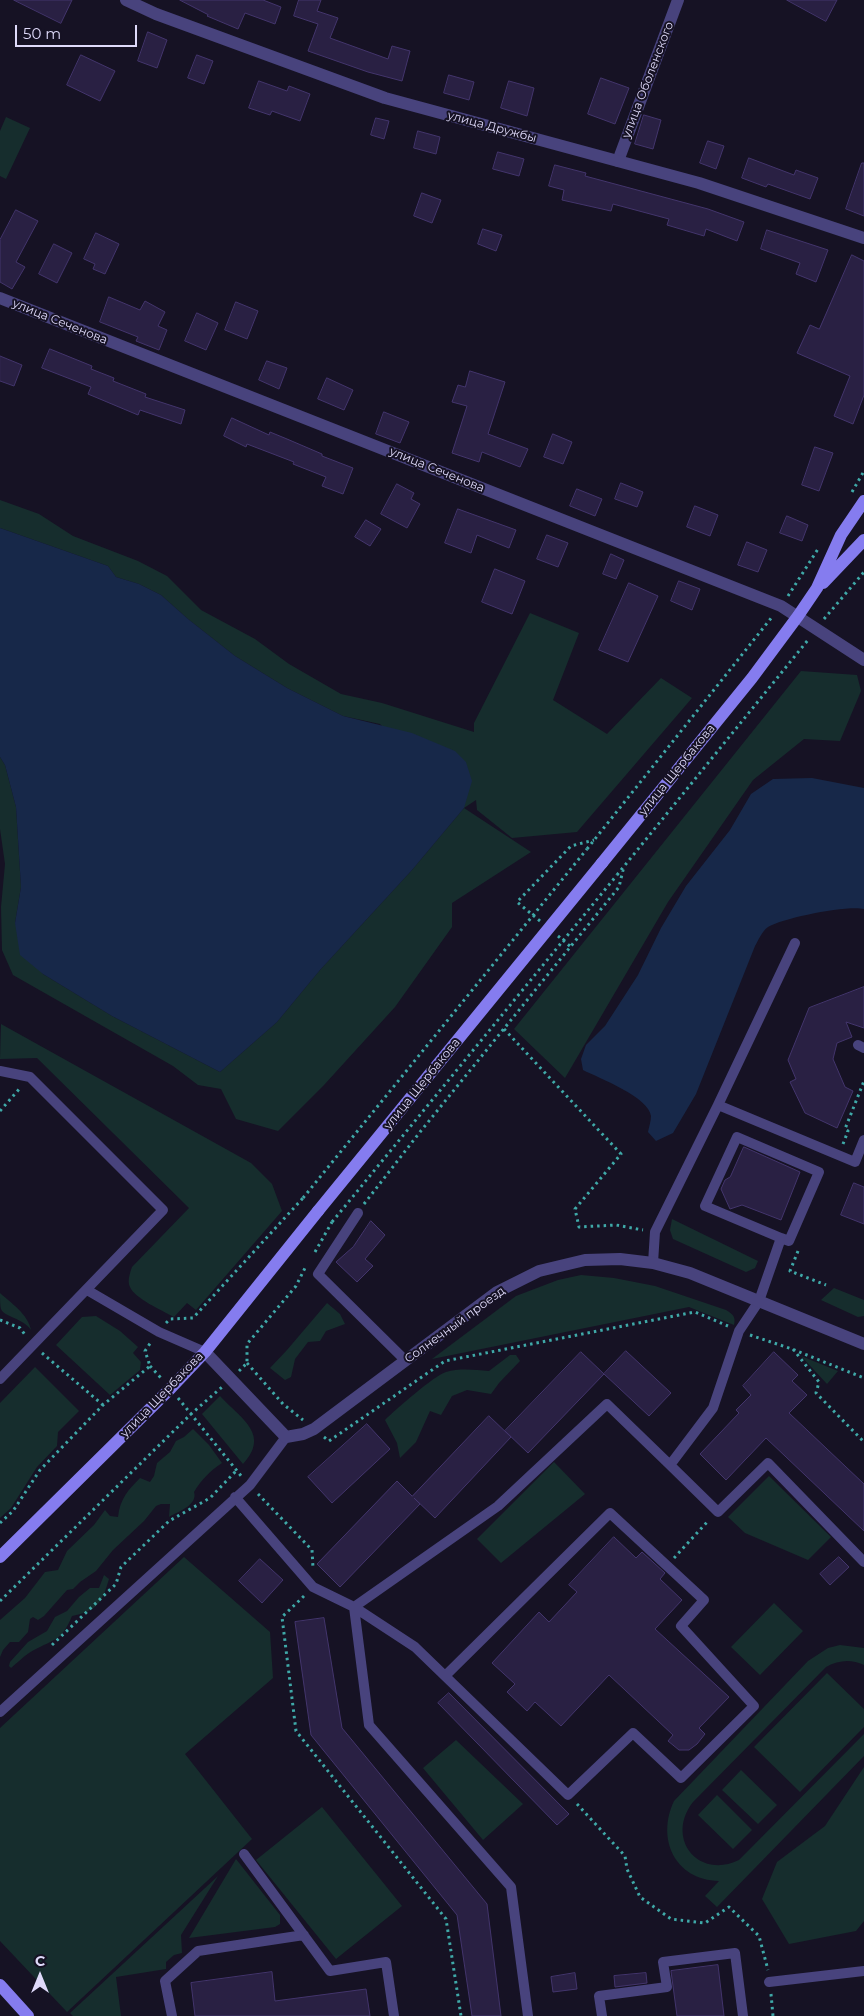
<!DOCTYPE html>
<meta charset="utf-8">
<style>
body{margin:0}
#map{position:relative;width:864px;height:2016px;overflow:hidden;background:#161224;font-family:Montserrat,sans-serif}
canvas{display:block}
.north{position:absolute;left:15px;top:1951px;width:50px;height:50px;-webkit-text-stroke:4px #161224;paint-order:stroke;rotate:0deg;font-size:14px;font-weight:700;line-height:20px;text-align:center;color:#dfdafa}
.north::after{content:'';display:block;margin:auto;width:18px;height:22px;background:#dfdafa;clip-path:polygon(50% 0,100% 100%,50% 72%,0 100%)}
.scale{position:absolute;left:15px;top:25px;width:122px;height:22px;box-sizing:border-box;border:2px solid #dfdafa;border-top:0;padding-left:6px;font-size:15px;line-height:18px;white-space:nowrap;color:#dfdafa;-webkit-text-stroke:4px #161224;paint-order:stroke}
</style>
<div id="map">
<canvas width="864" height="2016"></canvas>
<div class="north">С</div>
<div class="scale">50 m</div>
</div>
<script>
const g = document.querySelector('canvas').getContext('2d');
g.lineJoin = 'round';
function paint(path, color) { g.fillStyle = color; g.fill(path, 'evenodd'); }
function strokePath(path, color, width, dash) { g.strokeStyle = color; g.lineWidth = width; g.lineCap = dash ? 'butt' : 'round'; g.setLineDash(dash || []); g.stroke(path); }
function drawText(font, color, halo, rows, align = 'center') {
  g.font = font + ' Montserrat,sans-serif'; g.lineWidth = 4; g.setLineDash([]); g.textBaseline = 'middle'; g.strokeStyle = halo; g.fillStyle = color; for (const [text, x, y, turn = 0] of rows) {
    g.save(); g.translate(x, y); g.rotate((+turn || 0) * Math.PI / 180); g.textAlign = isNaN(turn) ? turn : align; if (halo) g.strokeText(text, 0, 0); g.fillText(text, 0, 0); g.restore();
  }
}
paint(new Path2D(`
 M6,117L30,128L6,179L0,176V131Z
 M0,500L39,514L73,536L138,561L167,576L201,610L255,639L289,664L341,694L382,703L474,732V723L530,613L579,633L553,700L607,734L661,678L692,698L577,832L512,838L477,810L476,800L464,808L531,852L452,903V927L395,1007L324,1085L278,1131L236,1119L221,1089L198,1085L173,1066L13,975L2,950L1,907L5,864L0,829V757L5,765L16,807L21,887L15,923L43,974L112,1016L220,1072L277,1022L320,970L412,870L464,808L380,724L343,716L287,688L235,656L188,619L161,595L139,584L116,577L108,566L0,528Z
 M801,671L857,675L861,691L840,741L804,739L753,780L668,902L565,1078L514,1029Z
 M1,1024L251,1163L272,1184L282,1211L196,1310L187,1303L174,1317C163,1311 134,1298 130,1287C127,1281 130,1273 132,1267L189,1208L37,1058L0,1059Z
 M672,1219L758,1261L755,1268L746,1272L673,1239L670,1230Z
 M581,1275L614,1278L655,1286L726,1310C733,1314 736,1317 734,1325L689,1307L432,1359L516,1296L558,1280Z
 M834,1288L864,1300V1316L858,1317L821,1300Z
 M0,1293C11,1303 28,1314 31,1330C23,1318 4,1317 1,1309C0,1305 0,1297 0,1293Z
 M327,1303L340,1314L345,1324L326,1331L320,1341L308,1342L295,1359L291,1377L285,1380L270,1368L287,1350Z
 M96,1316L120,1331L138,1347L133,1353L141,1362L140,1370L110,1395L56,1345L82,1317Z
 M510,1355H516L520,1361L499,1383L491,1394L467,1390L452,1396L441,1415L430,1411L416,1442L400,1458L397,1443L385,1420C395,1410 435,1375 446,1372C460,1368 475,1370 489,1371Z
 M801,1356L838,1371L827,1384Z
 M35,1367L79,1411L58,1432L57,1446L37,1467L11,1508L0,1518V1403Z
 M220,1396C240,1418 271,1434 243,1464L202,1414Z
 M193,1429L209,1445L222,1463C210,1471 202,1479 194,1492C198,1505 179,1511 169,1517L170,1504H161L156,1506L144,1521L113,1550L96,1571L80,1582L73,1589L67,1590L44,1616L38,1620L33,1617L30,1619L28,1632L19,1642H10L3,1650L0,1657V1620L25,1598L45,1572L58,1570L67,1551L94,1525L105,1510L110,1516L118,1517C120,1499 128,1490 140,1478L150,1482L154,1476L157,1463L170,1452L176,1441L184,1437Z
 M554,1462L585,1494L501,1563L477,1539Z
 M769,1476L831,1537L808,1560L745,1533L728,1517Z
 M184,1557L270,1632L273,1678L185,1754L252,1839L67,2012L0,1941V1728Z
 M104,1575L109,1579C102,1603 97,1611 72,1616C61,1643 52,1639 29,1653C23,1657 17,1663 11,1668L9,1666L10,1662L28,1642L47,1631L55,1617L67,1611L79,1597L90,1588H99Z
 M774,1603L803,1631L760,1675L731,1647Z
 M840,1645L864,1648V1665C851,1659 839,1660 826,1667L693,1802C665,1838 698,1880 739,1860L864,1734V1756L717,1907L705,1896L719,1881C675,1880 656,1839 674,1801L808,1661L828,1648Z
 M827,1673L864,1709V1727L800,1792L754,1747Z
 M456,1740L523,1804L483,1840L423,1768Z
 M864,1767V1921L856,1931L789,1944L762,1899L777,1862L825,1826Z
 M741,1770L777,1805L758,1824L722,1790Z
 M717,1795L752,1830L733,1849L698,1815Z
 M322,1807L402,1906L336,1959L256,1860Z
 M236,1859L280,1915V1924L275,1927L189,1938Z
 M218,1876L181,1935L182,1953L174,1955L166,1962V1969L116,1977L121,2016H73L70,2013Z`), '#162d2d');
paint(new Path2D(`
 M0,528L108,566L116,577L139,584L161,595L188,619L235,656L287,688L343,716L412,733L455,751L466,762L472,781L464,808L412,870L320,970L277,1022L220,1072L112,1016L43,974L20,955L15,923L21,887L16,807L5,765L0,757Z
 M812,778L864,788V909C847,905 783,918 768,927C762,931 758,941 755,946L696,1094L673,1133L656,1141L648,1132C649,1127 651,1121 651,1116C649,1097 599,1078 583,1070L581,1059L586,1045L605,1026L638,975L661,928L686,886L730,830L751,794L773,779Z`), '#172849');
const building = new Path2D(`
 M14,0H72L61,23Z
 M180,0H263L281,7L275,24L245,13L238,29L207,16L208,15Z
 M299,0H321L317,11L338,18L330,38L388,59L392,46L410,51L402,81L368,72L308,51L318,24L294,16Z
 M787,0H837L826,21Z
 M148,32L167,40L157,68L138,61Z
 M81,55L115,71L100,101L67,85Z
 M197,55L213,61L204,84L188,78Z
 M449,75L474,82L469,100L444,93Z
 M601,78L629,88L615,124L588,114Z
 M259,81L287,91L289,86L310,94L300,121L272,111L270,115L249,108Z
 M509,81L534,88L527,116L501,108Z
 M644,115L661,120L653,149L635,144Z
 M376,118L389,121L384,139L371,135Z
 M418,131L440,137L436,154L414,148Z
 M708,141L724,146L716,169L700,163Z
 M498,152L524,159L519,176L493,169Z
 M749,158L794,175L796,170L818,178L810,199L768,184L766,187L742,178Z
 M862,163H864V216L846,209Z
 M555,165L586,173L585,176L708,209L744,222L737,241L706,229L704,236L667,225L669,219L613,204L611,211L562,200L564,190L549,186Z
 M422,193L441,200L432,223L414,216Z
 M16,210L38,221L16,262L25,267L12,289L0,282V240Z
 M483,229L502,235L496,251L478,244Z
 M767,230L828,250L816,282L796,274L800,263L761,249Z
 M96,233L119,244L105,274L93,269L95,264L84,259Z
 M54,244L72,253L57,283L39,274Z
 M852,255L864,261V395L853,424L834,416L850,376L797,353L810,325L819,329Z
 M109,297L140,310L145,301L165,312L158,326L167,330L159,350L136,341L138,337L100,322Z
 M236,302L258,311L247,339L225,330Z
 M197,313L218,323L206,350L185,341Z
 M50,349L92,366L91,369L114,378L113,381L146,394L145,397L185,410L181,424L140,410L138,415L88,394L91,387L42,368Z
 M0,356L22,365L14,386L0,381Z
 M267,361L287,368L279,389L259,380Z
 M470,371L505,382L488,434L528,449L520,467L482,452L479,462L452,453L467,406L452,402L458,385L465,387Z
 M327,378L353,390L344,410L318,399Z
 M384,412L409,422L400,443L376,434Z
 M232,418L269,435L270,432L287,439L322,454V456L353,468L343,494L322,486L326,477L293,464L294,462L247,444L246,447L224,436Z
 M553,434L572,442L563,464L544,457Z
 M815,447L833,453L819,491L802,485Z
 M621,483L643,492L637,507L615,499Z
 M397,484L414,493L411,499L420,504L407,528L381,514Z
 M577,489L602,499L595,516L570,506Z
 M695,506L718,515L710,536L687,527Z
 M458,509L516,530L509,548L477,535L471,553L445,543Z
 M787,516L808,525L802,541L780,533Z
 M366,520L381,529L370,546L355,537Z
 M547,535L568,543L558,567L537,559Z
 M747,542L767,550L758,572L738,565Z
 M611,554L624,560L616,579L603,574Z
 M495,569L525,581L512,614L482,602Z
 M679,581L700,589L692,610L671,601Z
 M629,583L658,596L628,662L599,650Z
 M864,987V1028L846,1022L852,1037L837,1043L833,1059L845,1087L853,1091L837,1128L805,1113L790,1082L796,1079L788,1060L809,1008Z
 M744,1147L800,1172L781,1220L742,1205L730,1209L721,1189L725,1180L730,1177Z
 M854,1183L864,1187V1224L841,1215Z
 M371,1221L385,1235L365,1259L373,1266L357,1282L336,1262L353,1247Z
 M626,1351L671,1393L649,1416L604,1374Z
 M581,1352L604,1374L528,1453L505,1431Z
 M774,1352L798,1375L792,1381L807,1395L789,1413L864,1484V1531L766,1438L726,1480L700,1454L739,1413L736,1410L751,1395L743,1386Z
 M489,1416L511,1437L435,1518L414,1498L420,1504L340,1587L317,1564L397,1481L412,1496Z
 M367,1424L390,1449L332,1503L308,1477Z
 M614,1537L636,1558L642,1552L665,1573L660,1579L682,1600L655,1629L729,1697L699,1728L705,1734L697,1744L689,1750H679L668,1741L673,1735L609,1675L561,1726L535,1702L527,1711L507,1692L515,1684L492,1663L539,1612L549,1622L577,1592L569,1585Z
 M839,1557L849,1567L830,1585L820,1574Z
 M260,1559L283,1580L262,1603L239,1581Z
 M324,1618L342,1728L487,1904L501,2016H472L457,1915L311,1735L295,1622Z
 M449,1693L569,1814L557,1825L438,1703Z
 M718,1965L724,2016H677L671,1971Z
 M272,1972L275,2001L366,1989L370,2016H195L191,1983Z
 M575,1973L577,1989L553,1992L551,1977Z
 M646,1973L647,1983L615,1987L614,1976Z`);
paint(building, '#292043');
strokePath(building, '#43356c', 1);
strokePath(new Path2D(`
 M852,492L864,471
 M788,596L818,549
 M824,619L864,572
 M587,849L772,617
 M617,875L808,640
 M540,921L517,902L571,846L594,840
 M558,936L571,947
 M504,1029L621,1154L575,1209L579,1227L616,1225L643,1230
 M0,1111L21,1087
 M843,1144L848,1131L845,1129L864,1081
 M364,1204L420,1132L619,887L624,866
 M798,1251L790,1271L826,1285
 M315,1252L332,1222
 M0,1320L20,1328L26,1336
 M166,1323L170,1319L193,1318L303,1198
 M750,1335L792,1349L864,1378
 M793,1349L819,1382L816,1393L864,1442
 M42,1353L103,1405
 M247,1363L283,1404L303,1420
 M150,1366L161,1378
 M239,1371L247,1363V1344L296,1286L305,1268
 M178,1398L242,1477
 M324,1437L329,1441L445,1361L695,1312L728,1326
 M258,1494L312,1550L313,1568
 M0,1523L13,1511L40,1470L103,1405L150,1366L145,1351L151,1342
 M674,1558L709,1520
 M304,1596L282,1617L296,1731L446,1919L461,2016
 M0,1601L191,1414L222,1387
 M52,1645L116,1584L121,1567L169,1521L210,1498L236,1471
 M577,1804L625,1856L627,1869L640,1897L671,1919L705,1923L729,1907L759,1936L768,1970
 M771,1994L773,2016`), '#3fa9a8', 3, [2.5, 4]);
strokePath(new Path2D(`
 M858,1045L864,1048
 M0,1071L30,1077L163,1210L0,1379
 M718,1105L795,943
 M358,1213L318,1274L406,1361
 M653,1263L655,1232L718,1105L855,1162L864,1140
 M87,1290L159,1332L205,1352
 M670,1465L718,1512L768,1463L864,1562
 M235,1497L313,1587L354,1607L369,1725L511,1887L528,2016
 M445,1676L610,1513L704,1600L681,1626L754,1706L681,1778L633,1733L568,1795L415,1647L354,1607L498,1506L607,1404L670,1465L713,1408L739,1331L759,1301L781,1238L789,1241L819,1172L737,1137L705,1206L781,1238
 M0,1712L250,1485L286,1437
 M244,1854L330,1971L386,1962L394,2016
 M769,1982L864,1971
 M172,2016L165,1981L198,1951L304,1935
 M602,2016L599,1996L667,1987L663,1962L735,1953L743,2016`), '#48437d', 10);
strokePath(new Path2D(`
 M618,161L678,0
 M0,298L781,606L864,660`), '#48437d', 12);
strokePath(new Path2D(`
 M126,0L156,14L385,98L699,183L864,238
 M205,1352L286,1437L303,1434L314,1429L497,1292L539,1271L585,1260L620,1259L653,1263L690,1273L864,1344`), '#48437d', 12);
strokePath(new Path2D(`
 M823,583L864,540
 M602,863L752,678L798,616L817,588L841,535L864,501
 M0,1557L171,1388L205,1352L318,1211
 M0,1985L28,2016`), '#857cef', 12);
strokePath(new Path2D(`
 M303,1198L587,849
 M332,1222L617,875`), '#3fa9a8', 3, [2.5, 4]);
strokePath(new Path2D(`
 M318,1211L602,863`), '#857cef', 12);
drawText('12px', '#dfdafa', '#161224', [
 ["улица Оболенского",648,80,-69],
 ["улица Дружбы",492,127,15],
 ["улица Сеченова",60,322,22],
 ["улица Сеченова",437,470,22],
 ["улица Щербакова",677,770,-51],
 ["улица Щербакова",422,1084,-51],
 ["Солнечный проезд",455,1325,-36],
 ["улица Щербакова",162,1395,-46]
]);
</script>
